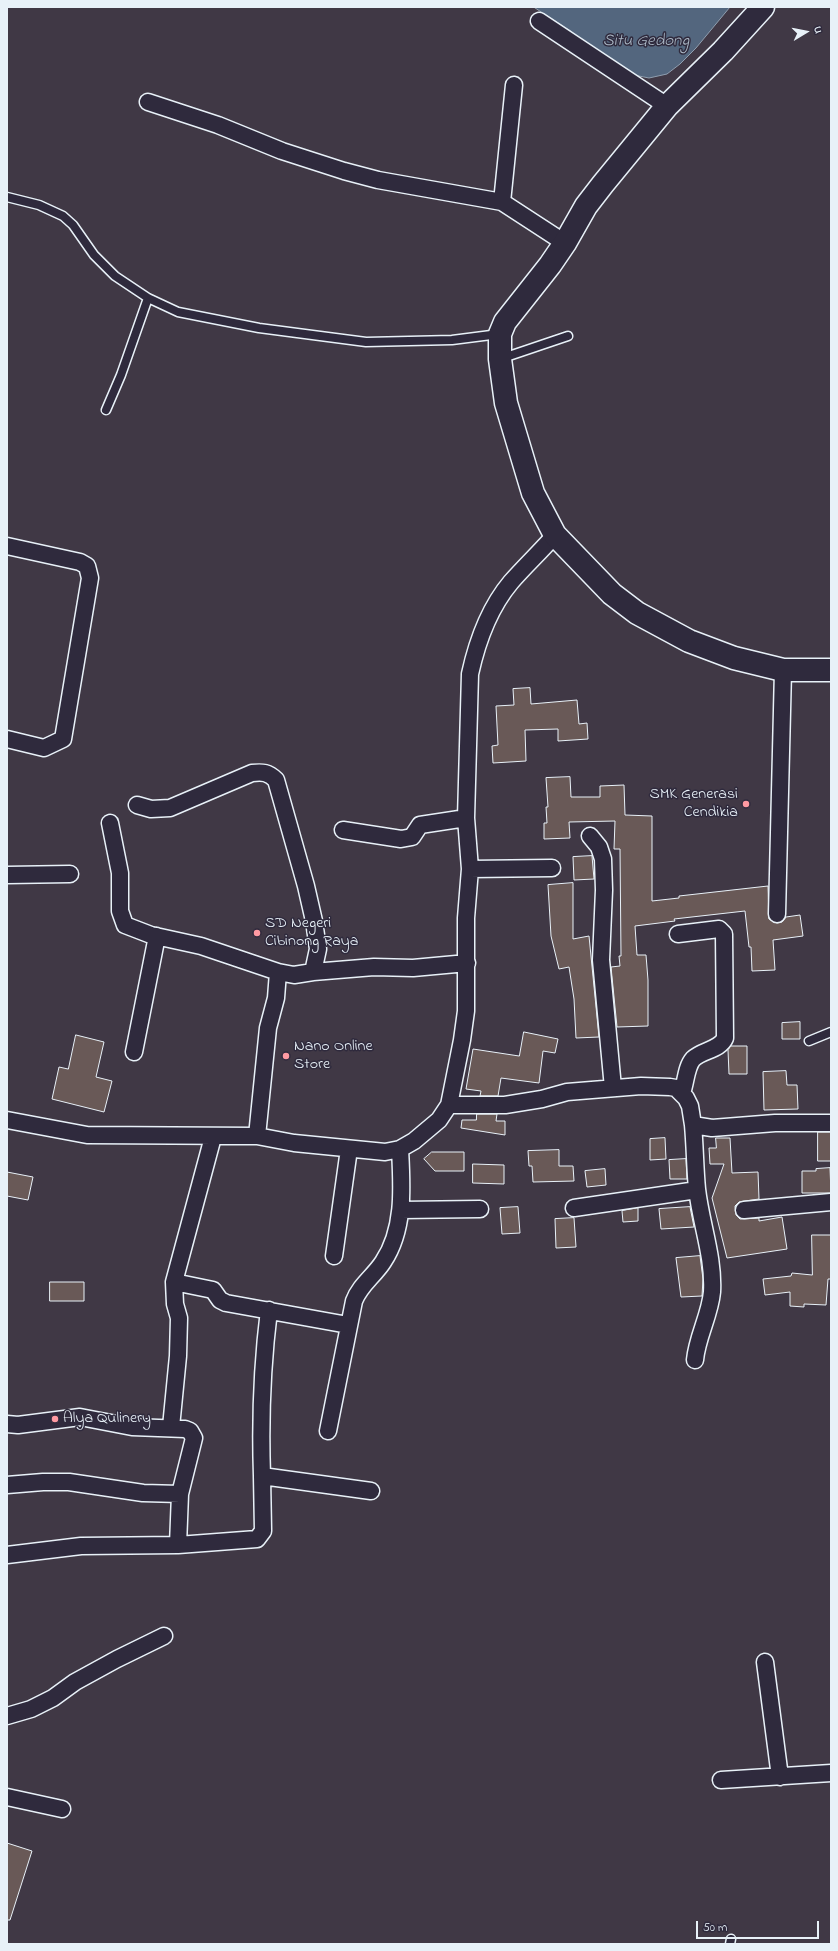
<!DOCTYPE html>
<style>
body{margin:0}
#map{position:relative;width:838px;height:1951px;overflow:hidden;background:#403845;font-family:"Indie Flower",sans-serif}
canvas{display:block}
.frame{position:absolute;inset:0;border:8px solid #e8f1f8;pointer-events:none}
.north{position:absolute;left:786px;top:12px;width:40px;height:40px;-webkit-text-stroke:3px #2f2a3d;paint-order:stroke;rotate:80deg;font-size:11px;font-weight:700;line-height:16px;text-align:center;color:#e8f1f8}
.north::after{content:'';display:block;margin:auto;width:14px;height:18px;background:#e8f1f8;clip-path:polygon(50% 0,100% 100%,50% 72%,0 100%)}
.scale{position:absolute;left:696px;top:1921px;width:123px;height:18px;box-sizing:border-box;border:2px solid #e8f1f8;border-top:0;padding-left:5px;font-size:12px;line-height:14px;white-space:nowrap;color:#e8f1f8;-webkit-text-stroke:3px #2f2a3d;paint-order:stroke}
</style>
<div id="map">
<canvas width="838" height="1951"></canvas>
<div class="frame"></div>
<div class="north">U</div>
<div class="scale">50 m</div>
</div>
<script>
const g = document.querySelector('canvas').getContext('2d');
g.lineJoin = 'round';
function paint(path, color) { g.fillStyle = color; g.fill(path, 'evenodd'); }
function strokePath(path, color, width, dash) { g.strokeStyle = color; g.lineWidth = width; g.lineCap = dash ? 'butt' : 'round'; g.setLineDash(dash || []); g.stroke(path); }
function drawText(font, color, halo, rows, align = 'center') {
  g.font = font + ' "Indie Flower",sans-serif'; g.lineWidth = 3; g.setLineDash([]); g.textBaseline = 'middle'; g.strokeStyle = halo; g.fillStyle = color; for (const [text, x, y, turn = 0] of rows) {
    g.save(); g.translate(x, y); g.rotate((+turn || 0) * Math.PI / 180); g.textAlign = isNaN(turn) ? turn : align; if (halo) g.strokeText(text, 0, 0); g.fillText(text, 0, 0); g.restore();
  }
}
const water = new Path2D(`
 M534,7H730L696,48L680,64L667,74L649,78L634,75L590,52L572,32Z`);
paint(water, '#53667e');
strokePath(water, '#8f9eaf', 1);
const building = new Path2D(`
 M530,688L531,704L577,700L579,724L587,723L588,739L558,741V729L525,730L526,761L493,763L492,746L498,745L496,706L514,705L513,689Z
 M570,777L571,797H600V786L624,785L625,815L652,816V901L679,898V896L768,886L769,919L777,923L782,922L786,917L800,915L803,936L773,940L775,970L752,971L751,947H749L745,911L674,919L675,921L635,926L637,955H646L648,980V1026L617,1027L611,967L620,966L619,956H621L620,849H614L615,821L569,822L570,838L544,839V823H547L546,807H548L546,778Z
 M592,856L594,879L574,880L573,857Z
 M573,883V939L589,936L599,1037L576,1038L574,999L569,967L559,969L551,936L548,885Z
 M800,1022V1039H782V1023Z
 M524,1032L558,1039L555,1053L543,1051L539,1083L501,1078L498,1096H480L481,1091L466,1089L473,1049L519,1056Z
 M76,1035L104,1042L96,1077L112,1081L104,1112L52,1099L59,1067L68,1069Z
 M731,1046H747V1074H729L728,1050Z
 M786,1071L787,1085H797L798,1109L764,1110L763,1072Z
 M477,1114H497L496,1121H505V1135L461,1128L462,1120H476Z
 M818,1132H831V1161H818Z
 M665,1138L666,1159L650,1160V1139Z
 M716,1138H730L732,1173L758,1172L759,1199L739,1202L735,1206L736,1215L740,1219L759,1218V1221L782,1217L787,1249L727,1258L712,1198L724,1164H710L709,1148H716Z
 M559,1150V1166H573L574,1181L533,1182L532,1166H529L528,1151Z
 M432,1152H464V1171H435L424,1159Z
 M686,1159L687,1179H670L669,1160Z
 M473,1164L504,1165V1184L473,1183Z
 M830,1168L831,1193H802V1171H816V1169Z
 M605,1169L606,1185L587,1187L585,1171Z
 M7,1172L33,1177L28,1200L7,1196Z
 M518,1207L520,1233L502,1234L500,1208Z
 M690,1207L694,1227L661,1229L659,1209Z
 M638,1208V1221L623,1222L622,1211Z
 M574,1218L576,1247L556,1248L555,1219Z
 M812,1235H831V1279H828L826,1305L804,1304V1307L790,1306V1292L765,1295L763,1279L791,1276L792,1273L812,1275Z
 M700,1256L703,1279L702,1296L681,1297L676,1258Z
 M50,1282H84V1301H50Z
 M7,1843L32,1851L10,1920H7Z`);
paint(building, '#695957');
strokePath(building, '#e8f1f8', 1);
const lane = new Path2D(`
 M7,197L39,205L63,216L73,225L94,255L115,276L148,298L178,312L259,328L366,342L452,340L499,334
 M500,359L568,336
 M106,410L121,375L148,298
 M809,1041L831,1032
 M730,1944L731,1939`);
const street = new Path2D(`
 M539,21L667,106
 M148,102L218,125L282,151L344,171L378,180L502,202L565,243
 M502,202L514,85
 M7,546L80,562L87,566L90,578L63,739L44,748L7,739
 M137,805L151,809L170,808L252,773C263,772 268,772 276,780L306,886L314,921L318,949L313,972L294,975L278,972L276,998L268,1028L257,1136
 M110,823L120,873V911L125,925L151,935L201,946L278,972
 M343,830L401,839L412,837L420,825L466,818
 M590,836L599,847L603,859L604,890L601,960L613,1088
 M470,869L552,868
 M7,875L70,874
 M777,914L783,670
 M678,934L719,929L724,934L725,1038C720,1050 702,1050 693,1059C686,1067 686,1082 682,1093
 M313,972L374,967L413,968L467,963
 M134,1052L157,936
 M449,1105H505L542,1099L567,1092L641,1086L670,1087L676,1088L686,1098L690,1106L693,1125L712,1128L775,1123H831
 M7,1120L87,1135L257,1136L294,1143L385,1152L400,1149L414,1141L439,1120L449,1105L462,1040L466,1011V918L470,869L466,818L470,674C477,642 490,607 511,582C525,566 541,551 555,535
 M693,1125C695,1147 695,1168 697,1189C701,1224 714,1257 712,1292C710,1315 697,1337 695,1360
 M574,1208L697,1190
 M401,1210L480,1209
 M744,1210L831,1202
 M334,1256L349,1149
 M174,1282L213,1290L220,1300L226,1303L348,1325
 M7,1424L18,1425L80,1417L132,1427L185,1429L190,1431L194,1438L180,1494L178,1545
 M171,1427L178,1356L179,1318L175,1304L174,1282L213,1137
 M328,1431L354,1301C360,1285 374,1276 383,1262C405,1229 402,1187 400,1149
 M262,1476C260,1419 262,1366 269,1310
 M7,1485L43,1482H69L143,1493L180,1494
 M7,1555L81,1546L178,1545L257,1539L263,1531L262,1476L371,1491
 M765,1662L780,1777
 M7,1716L31,1709L53,1698L75,1682L117,1659L164,1636
 M721,1780L831,1773
 M7,1797L62,1809`);
const secondary = new Path2D(`
 M763,7L723,51L667,106L603,184L586,206L565,243L550,265L505,322L500,334V359L506,403L533,493L555,535L612,594L637,613L689,641L734,658L783,670H831`);
strokePath(lane, '#e8f1f8', 11);
strokePath(street, '#e8f1f8', 19);
strokePath(secondary, '#e8f1f8', 25);
strokePath(lane, '#2f2a3d', 8);
strokePath(street, '#2f2a3d', 16);
strokePath(secondary, '#2f2a3d', 22);
for (const [x, y, r, color] of [
 [746,804,4,"#ff9aa2"],
 [257,933,4,"#ff9aa2"],
 [286,1056,4,"#ff9aa2"],
 [55,1419,4,"#ff9aa2"]
]) { const dot = new Path2D(); dot.arc(x, y, r, 0, 2 * Math.PI); g.fillStyle = color; g.fill(dot); strokePath(dot, '#2f2a3d', 1.5); }
drawText('16px', '#e8f1f8', '#2f2a3d', [
 ["SMK Generasi",738,795,"right"],
 ["Cendikia",738,813,"right"],
 ["SD Negeri",265,924],
 ["Cibinong Raya",265,942],
 ["Nano Online",294,1047],
 ["Store",294,1065],
 ["Alya Qulinery",63,1419]
], 'left');
drawText('italic 17px', '#acb9c7', '#2f2a3d', [
 ["Situ Gedong",646,42]
]);
</script>
